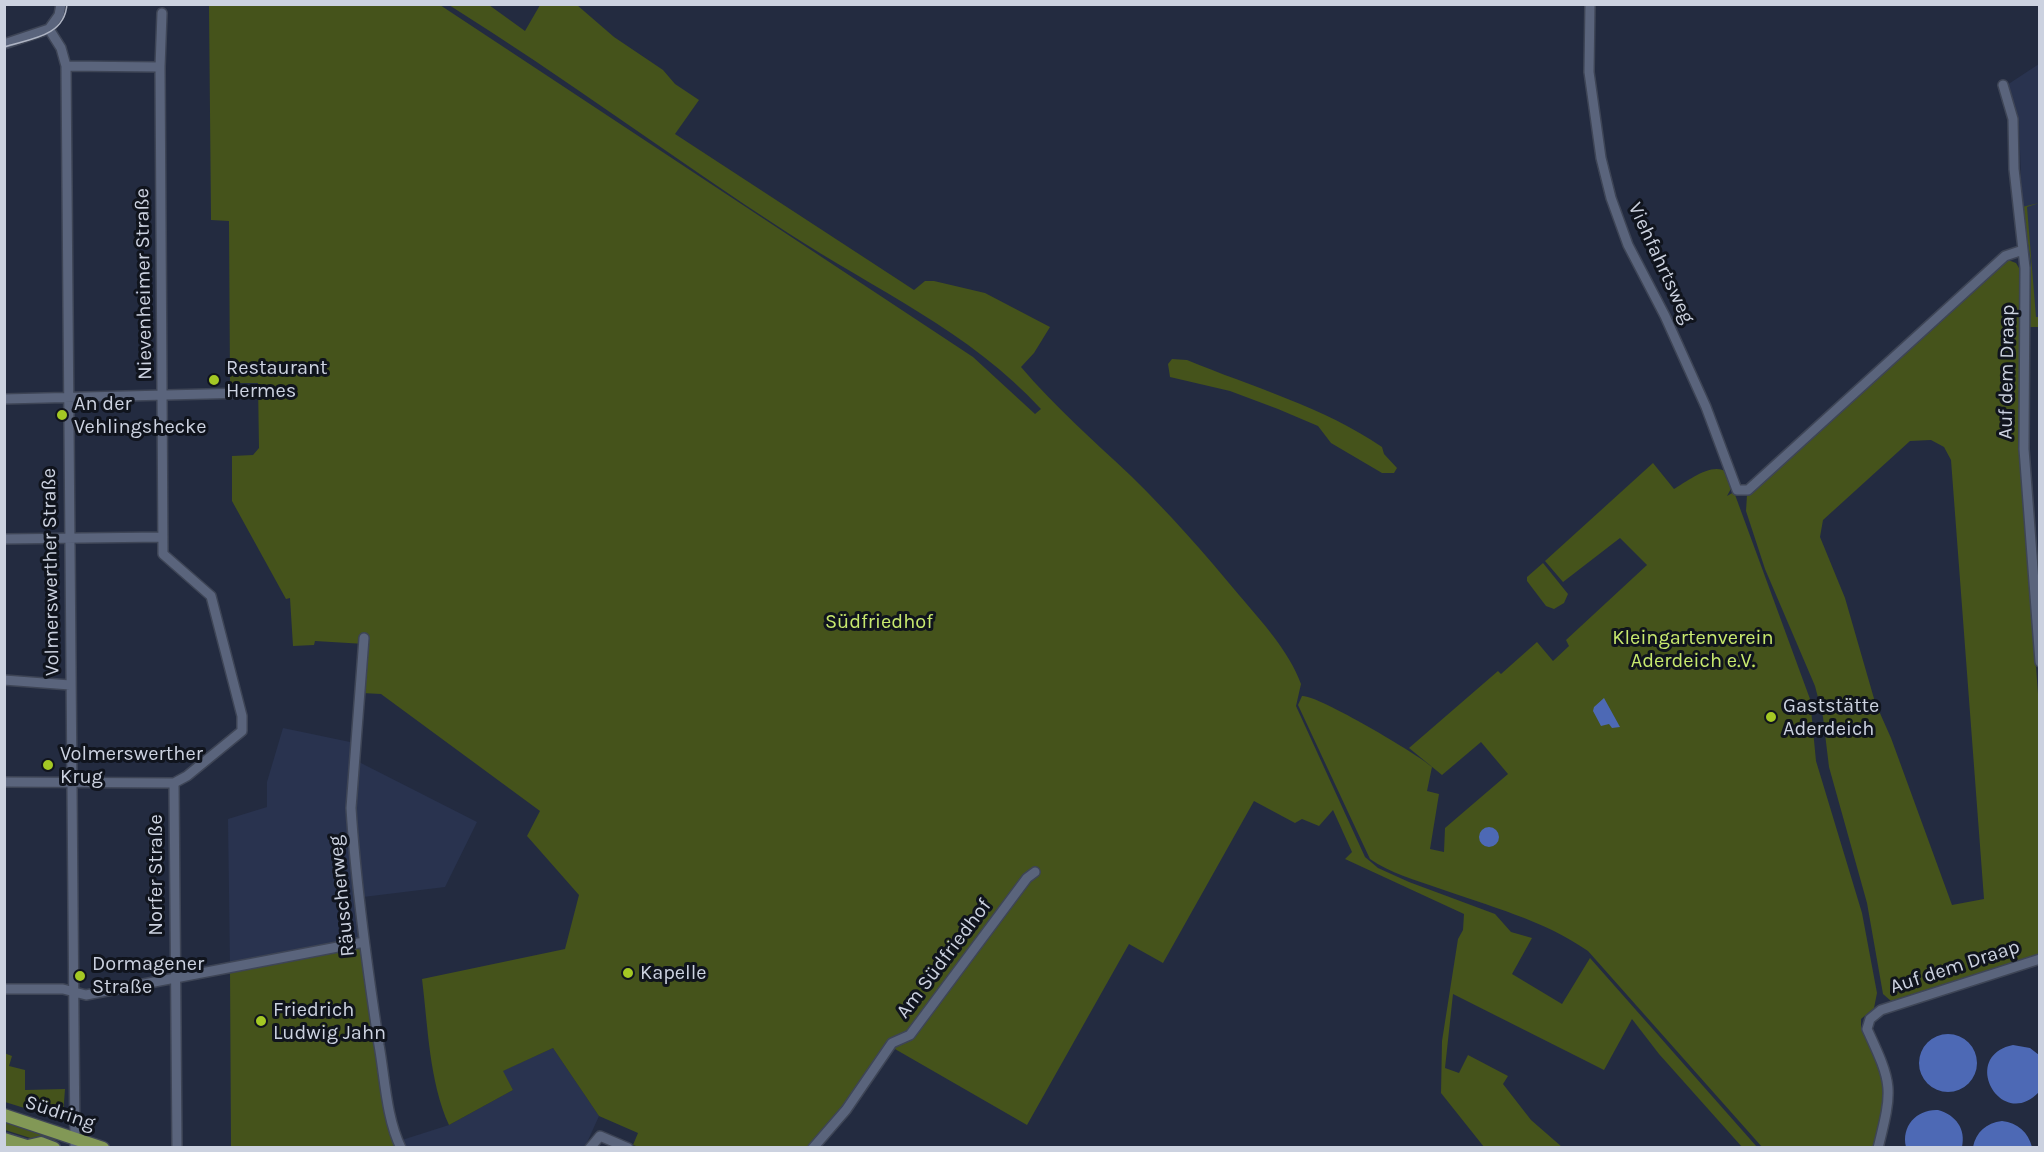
<!DOCTYPE html>
<meta charset="utf-8">
<style>
body{margin:0}
#map{position:relative;width:2044px;height:1152px;overflow:hidden;background:#232b40;font-family:Karla,sans-serif}
canvas{display:block}
.frame{position:absolute;inset:0;border:6px solid #ccd2e0;pointer-events:none}
</style>
<div id="map">
<canvas width="2044" height="1152"></canvas>
<div class="frame"></div>
</div>
<script>
const g = document.querySelector('canvas').getContext('2d');
g.lineJoin = 'round';
function paint(path, color) { g.fillStyle = color; g.fill(path, 'evenodd'); }
function strokePath(path, color, width, dash) { g.strokeStyle = color; g.lineWidth = width; g.lineCap = dash ? 'butt' : 'round'; g.setLineDash(dash || []); g.stroke(path); }
function drawText(font, color, halo, rows, align = 'center') {
  g.font = font + ' Karla,sans-serif'; g.lineWidth = 6; g.setLineDash([]); g.textBaseline = 'middle'; g.strokeStyle = halo; g.fillStyle = color; for (const [text, x, y, turn = 0] of rows) {
    g.save(); g.translate(x, y); g.rotate((+turn || 0) * Math.PI / 180); g.textAlign = isNaN(turn) ? turn : align; if (halo) g.strokeText(text, 0, 0); g.fillText(text, 0, 0); g.restore();
  }
}
paint(new Path2D(`
 M2039,64V327H2030L2031,275L2022,207L2019,121L2007,85Z
 M283,728L350,742L357,761L477,822L445,887L363,897L360,933L357,940L230,966L228,819L267,807V782Z
 M553,1048L599,1116L585,1147L406,1148L402,1140L449,1125L513,1090L502,1071Z`), '#29334f');
paint(new Path2D(`
 M209,5H440L973,357L1035,414L1041,409C971,332 874,289 788,233C674,159 564,77 449,5H489L525,31L540,5H577L614,37L663,70L675,84L699,100L675,134L914,290L925,281H934L985,293L1050,327L1034,353L1021,367C1055,407 1093,440 1131,476C1169,513 1205,554 1239,595C1262,622 1289,651 1301,684L1296,706L1365,857L1378,868L1409,882L1495,914L1511,932L1532,938L1512,974L1562,1004L1590,958L1757,1147H1742L1659,1054L1632,1019L1604,1070L1453,994L1445,1068L1459,1073L1468,1055L1508,1076L1503,1084L1531,1120L1562,1147H1484L1441,1093L1442,1041L1458,939L1463,930L1464,914L1345,859L1352,852L1333,810L1319,826L1302,819L1295,823L1254,801L1163,963L1129,944L1027,1125L888,1045L846,1105L809,1147H639L633,1145L638,1133L599,1116L553,1048L503,1071L513,1090L449,1125C429,1081 428,1026 422,979L565,949L579,895L527,836L540,811L381,694L362,693L365,644L315,641L314,645L293,646L290,598L286,599L232,501V456L253,455L259,448L258,383H230L229,221L211,220Z
 M2039,203L2027,207L2036,317H2039V327H2030L2031,262L2022,207Z
 M2008,260L2016,263L2022,273L2020,449L2040,721L2039,954L1891,1001L1883,994L1867,903L1829,767L1823,717L1815,686L1765,569L1746,511L1747,495L1999,264ZM1931,440L1944,447L1951,460L1984,899L1952,905L1891,738L1875,702L1845,598L1820,537L1823,520L1910,441Z
 M1172,359L1187,360C1252,387 1324,407 1382,447L1384,454L1397,468L1394,473H1382L1331,443L1318,426L1278,409L1230,391L1170,377L1168,364Z
 M1653,463L1674,489C1691,479 1723,453 1734,483L1727,496L1734,492L1810,699L1816,761L1862,913L1877,993L1874,1008L1861,1019V1027L1884,1077L1887,1098L1874,1147H1762L1588,951C1544,920 1488,906 1438,888C1415,880 1390,873 1370,859L1298,705L1302,696C1316,694 1418,754 1432,767L1427,791L1439,794L1430,849L1444,852L1445,828L1508,774L1481,742L1442,775L1409,748L1498,671L1501,674L1537,642L1553,661L1569,646L1566,640L1647,565L1620,538L1563,582L1545,561Z
 M1543,563L1568,594L1564,603L1554,609L1546,606L1527,581V577Z
 M360,947L394,1147H231L230,970Z
 M4,1053L12,1056L9,1066L25,1070V1090L65,1089L63,1116L60,1119L5,1102Z
 M4,1121L55,1138L56,1146L5,1130Z`), '#45531b');
paint(new Path2D(`
 M1604,698L1620,727L1612,728L1609,724L1601,726L1593,711L1594,707Z
 M1479 837a10 10 0 1 1 20 0a10 10 0 1 1-20 0Z
 M1919 1063a29 29 0 1 1 58 0a29 29 0 1 1-58 0Z
 M2013,1045L2030,1048L2039,1055V1092C2001,1132 1959,1056 2013,1045Z
 M1938,1110C1956,1115 1966,1129 1962,1147H1906C1901,1126 1917,1109 1938,1110Z
 M2002,1121C2018,1123 2028,1132 2032,1147H1973C1976,1132 1986,1123 2002,1121Z`), '#4d69b5');
const minor = new Path2D(`
 M1590,4L1589,72L1601,158L1611,198L1628,245L1665,316L1706,407L1737,490H1748L2005,256L2023,250
 M49,29L61,48L66,66L75,1148
 M49,29L59,15L61,4
 M4,44L49,29
 M66,66L160,67L162,13
 M2003,85L2013,119L2014,169L2025,268L2024,449L2040,662
 M4,399L247,393
 M4,539L163,537
 M364,638L351,808C356,888 367,966 379,1045C385,1078 386,1117 401,1148
 M4,680L70,685
 M4,782L174,783L187,776L242,731V716L211,596L163,554L160,67
 M174,783L177,1148
 M4,989H63L86,995L364,942
 M590,1148L600,1136L628,1148
 M813,1148L846,1110L892,1043L910,1035L1027,878L1035,872
 M1878,1148C1893,1088 1893,1085 1867,1029L1870,1019L1881,1010L2040,959`);
const major = new Path2D(`
 M4,1115L103,1148
 M4,1139L33,1148
 M28,1146L41,1143L54,1148`);
strokePath(minor, '#3e4556', 12);
strokePath(major, '#3e4556', 15);
strokePath(minor, '#5a647c', 9);
strokePath(major, '#829856', 12);
strokePath(new Path2D(`
 M4,47C29,39 65,37 67,4`), '#aeb4c3', 1.5);
for (const [x, y, r, color] of [
 [214,380,6,"#a4c824"],
 [62,415,6,"#a4c824"],
 [1771,717,6,"#a4c824"],
 [48,765,6,"#a4c824"],
 [628,973,6,"#a4c824"],
 [80,976,6,"#a4c824"],
 [261,1021,6,"#a4c824"]
]) { const dot = new Path2D(); dot.arc(x, y, r, 0, 2 * Math.PI); g.fillStyle = color; g.fill(dot); strokePath(dot, '#10141d', 2); }
drawText('20px', '#ccd2e0', '#10141d', [
 ["Viehfahrtsweg",1661,263,65],
 ["Nievenheimer Straße",144,284,-91],
 ["Auf dem Draap",2007,372,-89],
 ["Volmerswerther Straße",51,572,-91],
 ["Norfer Straße",156,875,-90],
 ["Räuscherweg",342,896,-96],
 ["Am Südfriedhof",944,959,-53],
 ["Auf dem Draap",1955,967,-18],
 ["Südring",60,1113,18]
]);
drawText('20px', '#ccd2e0', '#10141d', [
 ["Restaurant",226,368],
 ["Hermes",226,391],
 ["An der",74,404],
 ["Vehlingshecke",74,427],
 ["Gaststätte",1783,706],
 ["Aderdeich",1783,729],
 ["Volmerswerther",60,754],
 ["Krug",60,777],
 ["Dormagener",92,964],
 ["Straße",92,987],
 ["Kapelle",640,973],
 ["Friedrich",273,1010],
 ["Ludwig Jahn",273,1033]
], 'left');
drawText('20px', '#c8e96e', '#10141d', [
 ["Südfriedhof",879,622],
 ["Kleingartenverein",1693,638],
 ["Aderdeich e.V.",1693,661]
]);
</script>
